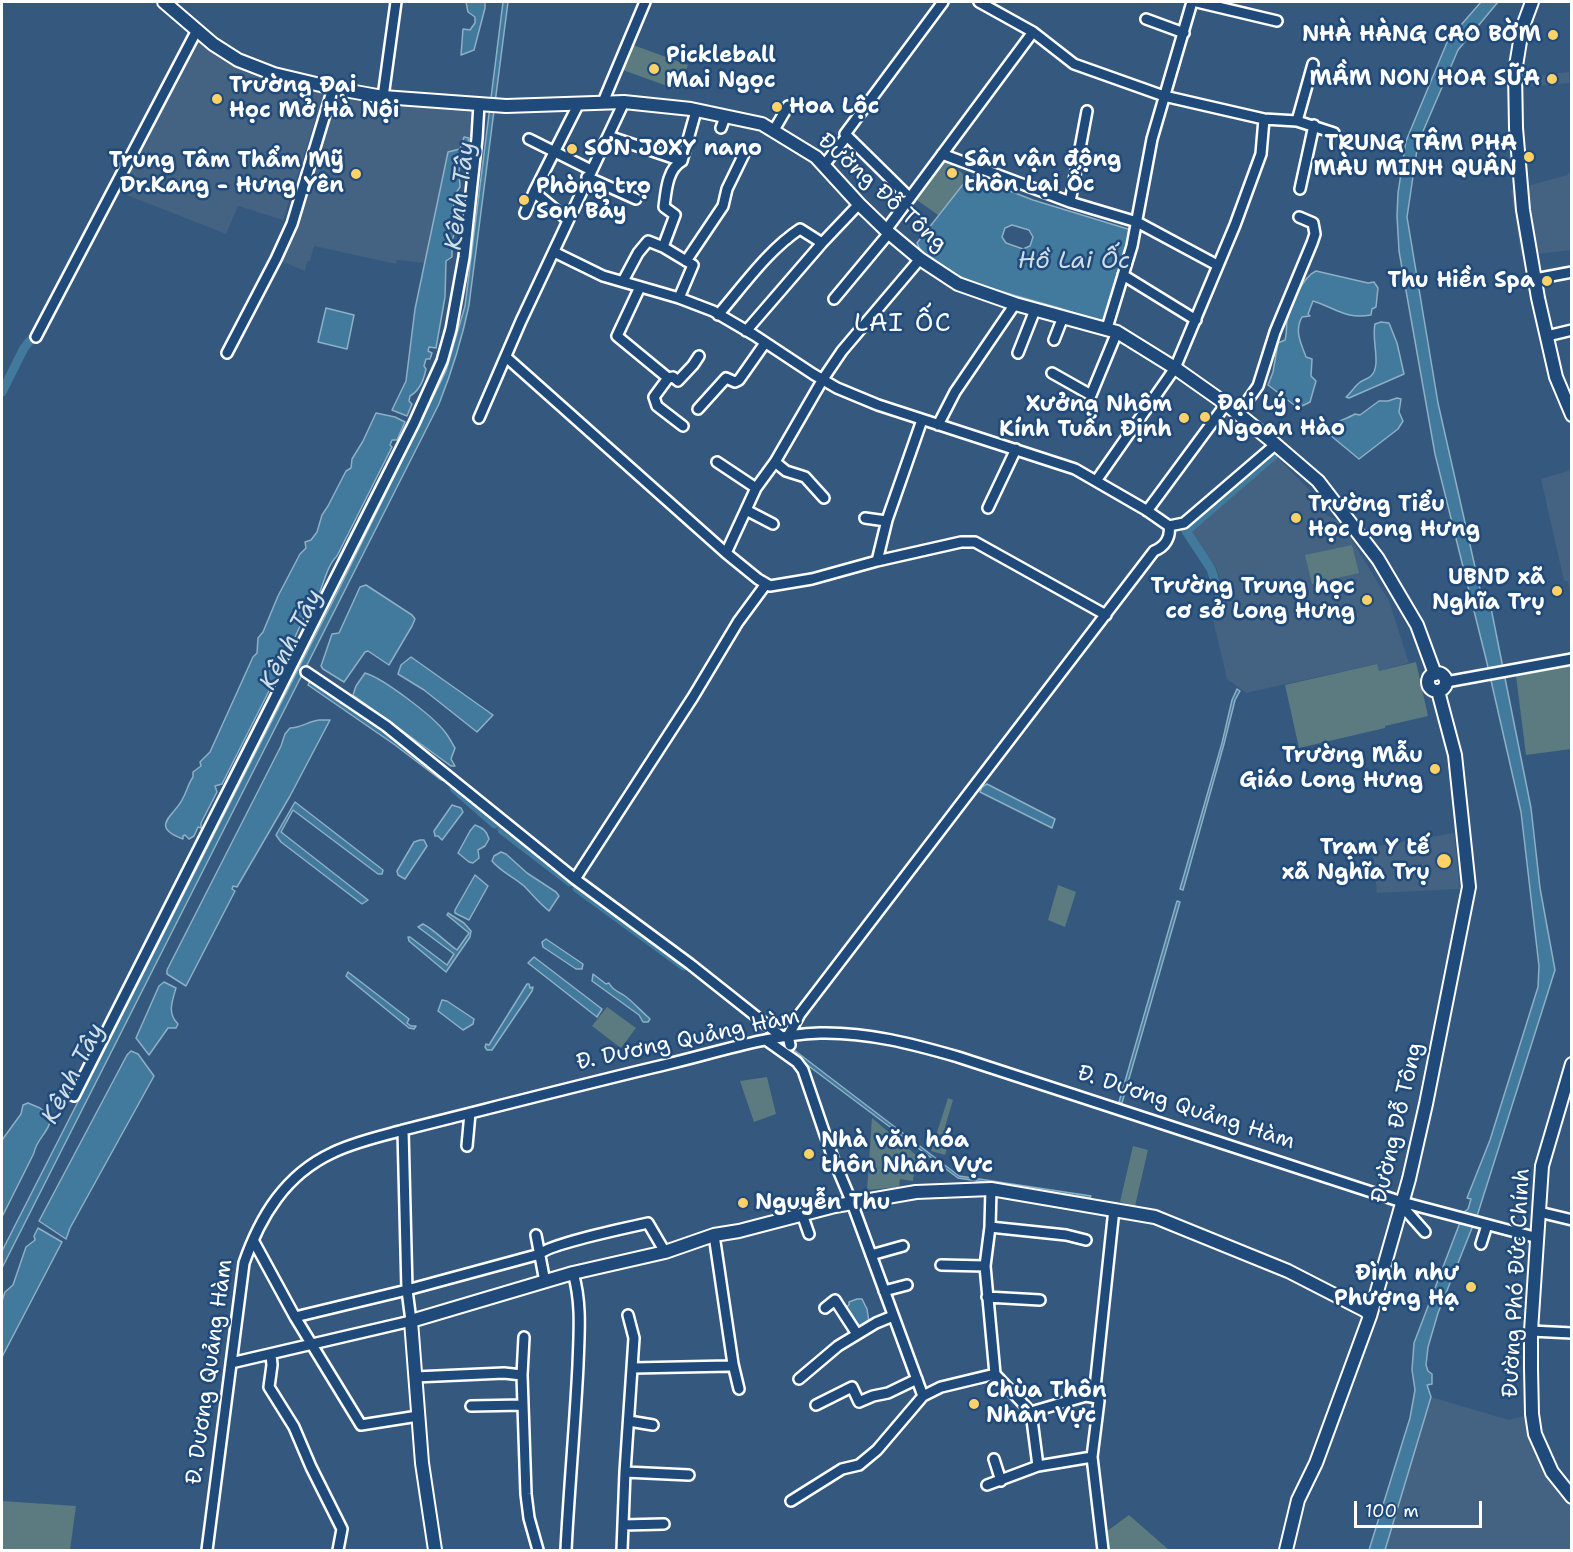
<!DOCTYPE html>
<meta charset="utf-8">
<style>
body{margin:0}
#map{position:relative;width:1573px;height:1552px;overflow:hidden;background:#35587e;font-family:"Shantell Sans",sans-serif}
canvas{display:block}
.frame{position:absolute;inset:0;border:3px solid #fff;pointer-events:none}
.scale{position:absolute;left:1354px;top:1501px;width:128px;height:27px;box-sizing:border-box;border:3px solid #fff;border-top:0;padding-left:8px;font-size:18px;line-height:21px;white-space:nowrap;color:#fff;-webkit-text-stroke:4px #1f4a7a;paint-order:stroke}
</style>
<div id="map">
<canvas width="1573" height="1552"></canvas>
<div class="frame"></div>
<div class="scale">100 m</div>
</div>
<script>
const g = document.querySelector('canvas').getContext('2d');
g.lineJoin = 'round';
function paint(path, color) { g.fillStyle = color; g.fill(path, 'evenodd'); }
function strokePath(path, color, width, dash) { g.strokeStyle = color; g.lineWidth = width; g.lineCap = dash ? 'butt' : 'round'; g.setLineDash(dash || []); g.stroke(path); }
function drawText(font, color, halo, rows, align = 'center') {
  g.font = font + ' "Shantell Sans",sans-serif'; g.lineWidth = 5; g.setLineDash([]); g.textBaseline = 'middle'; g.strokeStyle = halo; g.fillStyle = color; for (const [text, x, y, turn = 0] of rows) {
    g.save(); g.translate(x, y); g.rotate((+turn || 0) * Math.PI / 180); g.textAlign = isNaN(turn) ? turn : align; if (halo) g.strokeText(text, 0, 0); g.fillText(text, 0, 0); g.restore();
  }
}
paint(new Path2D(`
 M197,30L238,60L333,88L479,104L477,138L464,137L460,149L448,152L424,263L397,260L396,264L314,246L310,261H307L305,271L276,259L332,88L324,93L283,220L238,206L226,234L114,190Z
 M1569,72L1570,83L1519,88L1517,78Z
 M1571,172V250L1521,256L1511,190L1568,175V173Z
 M1277,457L1324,505L1326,515L1341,522L1389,601L1409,663L1379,671L1376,664L1246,693L1227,679L1210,607L1227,601L1216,567L1188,533Z
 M1571,470H1572L1571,598L1568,581H1564L1541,479Z
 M1454,833L1460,889L1377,893L1372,847Z
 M1431,1397L1509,1420L1532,1414L1533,1424L1571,1497V1550H1385Z`), '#446281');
paint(new Path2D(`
 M633,45L688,65L678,90L623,70Z
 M945,159L968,178L938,215L914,198Z
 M1352,545L1359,573L1312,584L1305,555Z
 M1416,662L1428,716L1385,726V728L1299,748L1285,685L1377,664L1379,671Z
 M1571,666V749L1526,755L1516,676Z
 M1058,885L1076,892L1065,927L1048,920Z
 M607,1007L636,1028L621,1048L592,1026Z
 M767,1077L776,1114L754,1122L740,1081Z
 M948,1098L953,1100L945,1127L953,1130L945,1155L931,1151Z
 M872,1118L916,1155L913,1181L900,1179L899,1187L867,1190Z
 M1133,1146L1148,1150L1135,1206L1120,1202Z
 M2,1501L76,1506L70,1550H2Z
 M1129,1515L1169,1550H1102L1099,1537Z`), '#5b7b80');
const water = new Path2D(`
 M466,2H485V8L474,50L461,55L463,29L470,30L475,23V17L468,12Z
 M503,2H508L469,305C462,339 452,371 439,404L2,1268V1251L339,589L446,371L465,306Z
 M1481,2H1498L1458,50L1418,143L1407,217L1438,403L1482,598H1489L1531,808L1540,888L1555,970L1478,1213L1438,1313L1428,1347L1426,1365L1428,1371L1432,1374V1384L1427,1385L1431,1397L1385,1550H1369L1410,1418L1415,1390L1412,1370L1414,1343L1464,1212L1468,1209L1471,1199L1467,1198L1490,1140L1538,987L1539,966L1521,812L1487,663L1435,454L1399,251L1397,216L1398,193L1406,141L1448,40Z
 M464,137L469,138L463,164L459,169L460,187C451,198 453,216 457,228L452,240V257L446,261L445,297L436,348L429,347L428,351L432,353L430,359H426L424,366L426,369C424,379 419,391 410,396L409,401L412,404L407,416L392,410L406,381L415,309L448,152L460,149Z
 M974,177L1033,200L1131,230L1105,327C1091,321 1077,313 1062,309C1028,298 930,278 917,243L968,178ZM1012,225L1029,230L1033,237L1030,246L1023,249L1006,243L1002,237L1005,228Z
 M1316,271L1368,283L1374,282L1378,288L1376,307L1372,309L1371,315C1345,320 1334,307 1313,301L1308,314L1310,316L1302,317C1294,331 1301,343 1306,357L1312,359L1311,376L1316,381L1310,402L1298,408L1268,385L1273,372L1278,343L1285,340C1287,334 1286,327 1287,321C1290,307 1302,277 1316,271Z
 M326,308L354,315L347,349L318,342Z
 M1381,322L1389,323L1397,343L1404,374L1349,398L1346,397C1351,393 1354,387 1359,383C1362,380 1368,379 1371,376C1382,366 1371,339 1375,324Z
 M1397,398L1401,399L1399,412L1403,421L1398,429L1359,459L1324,430C1332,422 1345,420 1355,414L1360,415L1379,401H1388Z
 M376,413L395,417L405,422L397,440H392L390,445L392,447L337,556C326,566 322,592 314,605H310L279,671L222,784L215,786L217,792L201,823V828L198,827L194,836L189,839L185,835L183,836V839C148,826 175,816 183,798C187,791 188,784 193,777V772L201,766L200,762L210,752L253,657L257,653L258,638L263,632L278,596L300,554L306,548L305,542L311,540L317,532L322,515L328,506L346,471L351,468L352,459L363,441Z
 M366,585L412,615L415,619L412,626L389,665L368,651L365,652L344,682L323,669L321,666L332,634L339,633L360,587Z
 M411,657L493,715L477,732L424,690L398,674L401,665Z
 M365,673C383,678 434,717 445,732C449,737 452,743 455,748L451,759L455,766H451L353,695L356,686Z
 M310,681L384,730L447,779L441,780L395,745L308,685Z
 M1237,689L1240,691L1235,700L1224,744L1183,890L1180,889L1222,743L1232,700Z
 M319,720H330L290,796L237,887L233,886L232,889L235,891L186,986L167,974V970L281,746L285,734L290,728C301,728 309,721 319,720Z
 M987,784L1055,819L1052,828L980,792L982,787Z
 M295,802L383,870L382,874H378L293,810L281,832L368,900L362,904L281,842L276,835Z
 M452,805L461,808L463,812L442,840L438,836H435L434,831Z
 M475,825C483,828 487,831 489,839L485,846L478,850L479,858L473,863L469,862L458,853L470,831Z
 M420,840H424L427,846L405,879L398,875L397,871L414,842Z
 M501,852L506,854L527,873L556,892L559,896L549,911C538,902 533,895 524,886C514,877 501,872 492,861L494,856Z
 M475,875L488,886L469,920L455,913V910Z
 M1177,901L1180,902L1122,1103L1119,1102Z
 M448,913L464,923L471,931L470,937L446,972L409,941L408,937H410L447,965L454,954L418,927L423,924C432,928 447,943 457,950L469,933L447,915Z
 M546,939L583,964L582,969H576L543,947L542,942Z
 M534,957L602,1009L597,1017L528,963Z
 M348,972L409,1019L407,1023L411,1026H416L414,1029L409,1028L349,979L346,976Z
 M593,974L606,984L609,983C613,991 618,991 625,996C631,1000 641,1011 648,1017L650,1019L648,1022H643L639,1015L592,981Z
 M164,982L176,988C172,1002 167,1013 178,1024L176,1028H168L149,1055L136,1038L159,986Z
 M527,984H529L530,988L533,987L532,991L492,1050H487L485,1047L486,1044L489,1045Z
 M442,1000L447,1001L474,1019L473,1024L463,1030L438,1011Z
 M781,1040L959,1176L1091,1196L1090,1198L958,1178L778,1043Z
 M131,1051L138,1054L154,1076L70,1228L66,1239L39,1221L127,1055Z
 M28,1103L40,1108L51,1117C50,1132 36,1139 34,1153L2,1217V1140L21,1114L23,1105Z
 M38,1228L62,1242L2,1357V1301L5,1292L13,1285L26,1247L35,1240L34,1236Z
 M857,1299H862L867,1309L869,1322L859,1328L846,1307L849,1305V1302Z`);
paint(water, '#427a9d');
strokePath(water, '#8eafc4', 1.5);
strokePath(new Path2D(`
 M2,392L24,348L33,337
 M1221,599L1211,569L1186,531L1274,455
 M454,788L495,824
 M502,830L570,882
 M577,888L684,966`), '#427a9d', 9);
const minor = new Path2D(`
 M979,2L1033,32L1074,64L1164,96L1264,119L1297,121L1334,133
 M1197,2L1277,21
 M1146,19L1184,33
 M383,97L396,2
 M603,102L645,2
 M1297,121L1313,64
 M721,128L725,117
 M774,130L788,106
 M608,136L682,161
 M529,139L591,170
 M942,154L1070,202L1137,222L1217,265
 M824,165L847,136
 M587,177L636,199
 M1300,189L1314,125
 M910,198L845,134L943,2
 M1070,202L1087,111
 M525,213L534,192
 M568,220L534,192L579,103
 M886,230L1033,32
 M554,252L603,276L679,298L713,311L754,335L813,374L837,388L878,405L1075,469L1146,510L1169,526L1184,523L1276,444
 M686,261L723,206L727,189L745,152
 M1123,275L1196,320
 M1535,279L1572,272
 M623,281L638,253L648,241L663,247
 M640,287L617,336L668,378L654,397L657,406L683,426
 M679,298L693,265L663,247L675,215L664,207C666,192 667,169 682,161L696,111
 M834,299L889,233
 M718,315C743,286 768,250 800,229L822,243
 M1107,328L1132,246L1152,139L1192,2
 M746,331L822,243L859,204
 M1547,336L1572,330
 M36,337L197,30
 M1054,340L1063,317
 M227,353L276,259L292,224L333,88
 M1018,353L1035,310
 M506,357L726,553L758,579L770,586L812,579L877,561L961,542H975L1106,615
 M1052,373L1091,395L1117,332
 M668,378L673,377L678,381L693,365L699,356
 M698,409L726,378L735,382L739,380L765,343
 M1238,414L1258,386L1275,332L1312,243L1315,234L1313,223L1299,217
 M479,418L521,321L624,102
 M938,425L955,392L1015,304
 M717,462L756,488
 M775,462L786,471L805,477L824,498
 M1096,481L1175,368L1235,225L1261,154L1264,119
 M988,508L1016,449
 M746,510L773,524
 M1147,511L1226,404
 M865,518L886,521
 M726,553L756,488L775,462L823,379L842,351L920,259
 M877,561L887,520L922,420
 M306,672L386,726L575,879L690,964L782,1037
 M1446,682L1572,659
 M575,879L693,697L738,622L766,584
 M766,1040L797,1062L803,1070L833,1158L852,1203L923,1396
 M790,1045L788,1036L800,1014L1154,551C1165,547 1171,537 1169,526
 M74,1096L414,423L442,361L451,329L464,257L477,138L479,104
 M467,1146L470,1113
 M1401,1205L1425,1232
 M1539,1212L1572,1220
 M802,1214L809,1234
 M990,1227L1066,1235L1086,1240
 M536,1235L545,1282
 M253,1240L295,1317L361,1425L418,1416
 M1481,1244L1487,1225
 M871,1255L903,1246
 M941,1265L985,1266
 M884,1291L907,1285
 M987,1297L1040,1300
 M825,1308L835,1300L857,1334
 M295,1317L407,1290L540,1254C549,1244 630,1227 648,1223L665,1252
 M1531,1331L1572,1333
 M524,1337L522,1375L526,1494L529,1518L538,1550
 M271,1354L272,1365L269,1387L294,1427L311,1467L342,1529L338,1550
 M231,1363L411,1321L407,1290L403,1130
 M733,1364L739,1389
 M633,1368L729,1366L733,1364L714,1235
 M415,1377L504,1373L522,1375
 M799,1379L838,1346L876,1323L893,1316
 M1094,1397L1114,1209
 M816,1405L852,1387L859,1402L873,1396L888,1393L917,1379
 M471,1406L523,1405
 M1031,1412L1086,1396L1097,1398L1099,1401L1092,1457L1103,1550
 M629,1421L653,1425
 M994,1459L1001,1481
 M1038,1466L1092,1457
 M625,1472L689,1475
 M987,1485L1038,1466L1031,1412L995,1374L985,1266L990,1227L991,1189
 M791,1501L842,1469L859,1465L877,1450L923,1396L941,1387L995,1374
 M623,1525L664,1524
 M207,1550L244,1263C260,1217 285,1175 332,1153C354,1142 379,1137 403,1130C491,1108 580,1085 668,1064C718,1052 768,1035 820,1033C868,1032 913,1044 958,1057L1402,1202L1538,1238
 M566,1550C569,1489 575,1427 578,1365C579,1334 582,1303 573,1273
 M622,1550L625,1472L634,1338L628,1315`);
const major = new Path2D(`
 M164,2L213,44L238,60L274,74L333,88L383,97L506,106L624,102L691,109L762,124L816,157L859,204L889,233L920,259L958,284L1015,304L1117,332L1175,368L1226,404L1268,438L1318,481L1378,559L1417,625L1435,674
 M1532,2L1522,29L1515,72L1516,128L1523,210L1538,298L1556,377L1572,415
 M1428 682a9 9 0 1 1 18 0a9 9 0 1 1-18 0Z
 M1572,1064L1542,1166L1531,1331V1368L1532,1414L1535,1434L1552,1472L1572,1497
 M435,1550L422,1463L411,1321L573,1273L665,1252L714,1235L739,1231L835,1206L916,1192L991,1189L1155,1217L1288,1271L1366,1311L1370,1316
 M1286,1550L1298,1500L1316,1463L1370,1316L1409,1179L1426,1104L1469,887L1455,755L1438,691`);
strokePath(minor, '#fff', 14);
strokePath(major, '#fff', 16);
strokePath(minor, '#1f4a7a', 9);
strokePath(major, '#1f4a7a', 12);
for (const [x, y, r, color] of [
 [1553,35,6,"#ffd166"],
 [654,69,6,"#ffd166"],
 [1552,79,6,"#ffd166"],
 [217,99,6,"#ffd166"],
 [777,107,6,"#ffd166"],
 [572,149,6,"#ffd166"],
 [1529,157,6,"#ffd166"],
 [952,173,6,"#ffd166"],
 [356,174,6,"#ffd166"],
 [524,200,6,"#ffd166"],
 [1547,281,6,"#ffd166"],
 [1205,417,6,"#ffd166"],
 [1184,418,6,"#ffd166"],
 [1296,518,6,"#ffd166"],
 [1557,591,6,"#ffd166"],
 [1367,600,6,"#ffd166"],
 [1435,769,6,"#ffd166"],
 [1444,861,8,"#ffd166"],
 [809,1154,6,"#ffd166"],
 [743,1203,6,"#ffd166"],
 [1471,1287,6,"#ffd166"],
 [974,1404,6,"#ffd166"]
]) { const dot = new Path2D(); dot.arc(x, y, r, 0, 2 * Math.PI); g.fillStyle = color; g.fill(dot); strokePath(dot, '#1f4a7a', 2); }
drawText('bold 22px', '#fff', '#1f4a7a', [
 ["NHÀ HÀNG CAO BỜM",1541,35],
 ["Pickleball",666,56,"left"],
 ["Mai Ngọc",666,81,"left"],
 ["MẦM NON HOA SỮA",1540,79],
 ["Trường Đại",229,86,"left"],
 ["Học Mở Hà Nội",229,111,"left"],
 ["Hoa Lộc",789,107,"left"],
 ["TRUNG TÂM PHA",1517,144],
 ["MÀU MINH QUÂN",1517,169],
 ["SƠN JOXY nano",584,149,"left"],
 ["Sân vận động",964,160,"left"],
 ["thôn Lại Ốc",964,185,"left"],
 ["Trung Tâm Thẩm Mỹ",344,161],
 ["Dr.Kang - Hưng Yên",344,186],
 ["Phòng trọ",536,187,"left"],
 ["Son Bảy",536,212,"left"],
 ["Thu Hiền Spa",1535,281],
 ["Đại Lý :",1217,404,"left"],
 ["Ngoan Hào",1217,429,"left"],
 ["Xưởng Nhôm",1172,405],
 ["Kính Tuấn Định",1172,430],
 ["Trường Tiểu",1308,505,"left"],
 ["Học Long Hưng",1308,530,"left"],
 ["UBND xã",1545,578],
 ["Nghĩa Trụ",1545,603],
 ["Trường Trung học",1355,587],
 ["cơ sở Long Hưng",1355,612],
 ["Trường Mẫu",1423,756],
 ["Giáo Long Hưng",1423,781],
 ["Trạm Y tế",1430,848],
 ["xã Nghĩa Trụ",1430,873],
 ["Nhà văn hóa",821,1141,"left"],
 ["thôn Nhân Vực",821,1166,"left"],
 ["Nguyễn Thu",755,1203,"left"],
 ["Đình như",1459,1274],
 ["Phượng Hạ",1459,1299],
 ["Chùa Thôn",986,1391,"left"],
 ["Nhân Vực",986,1416,"left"]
], 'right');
drawText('22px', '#fff', '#1f4a7a', [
 ["Đường Đỗ Tông",882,193,42],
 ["Đ. Dương Quảng Hàm",688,1040,-12],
 ["Đ. Dương Quảng Hàm",1186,1108,18],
 ["Đường Đỗ Tông",1398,1123,-77],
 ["Đường Phó Đức Chính",1517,1283,-87],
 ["Đ. Dương Quảng Hàm",210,1372,-82]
]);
drawText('italic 24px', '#d0dee6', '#1f4a7a', [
 ["Kênh Tây",461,196,-83],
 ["Hồ Lai Ốc",1074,262],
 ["Kênh Tây",292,640,-63],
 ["Kênh Tây",74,1074,-63]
]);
g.letterSpacing = '1.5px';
drawText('26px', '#fff', '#1f4a7a', [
 ["LAI ỐC",903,324]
]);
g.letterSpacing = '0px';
</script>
